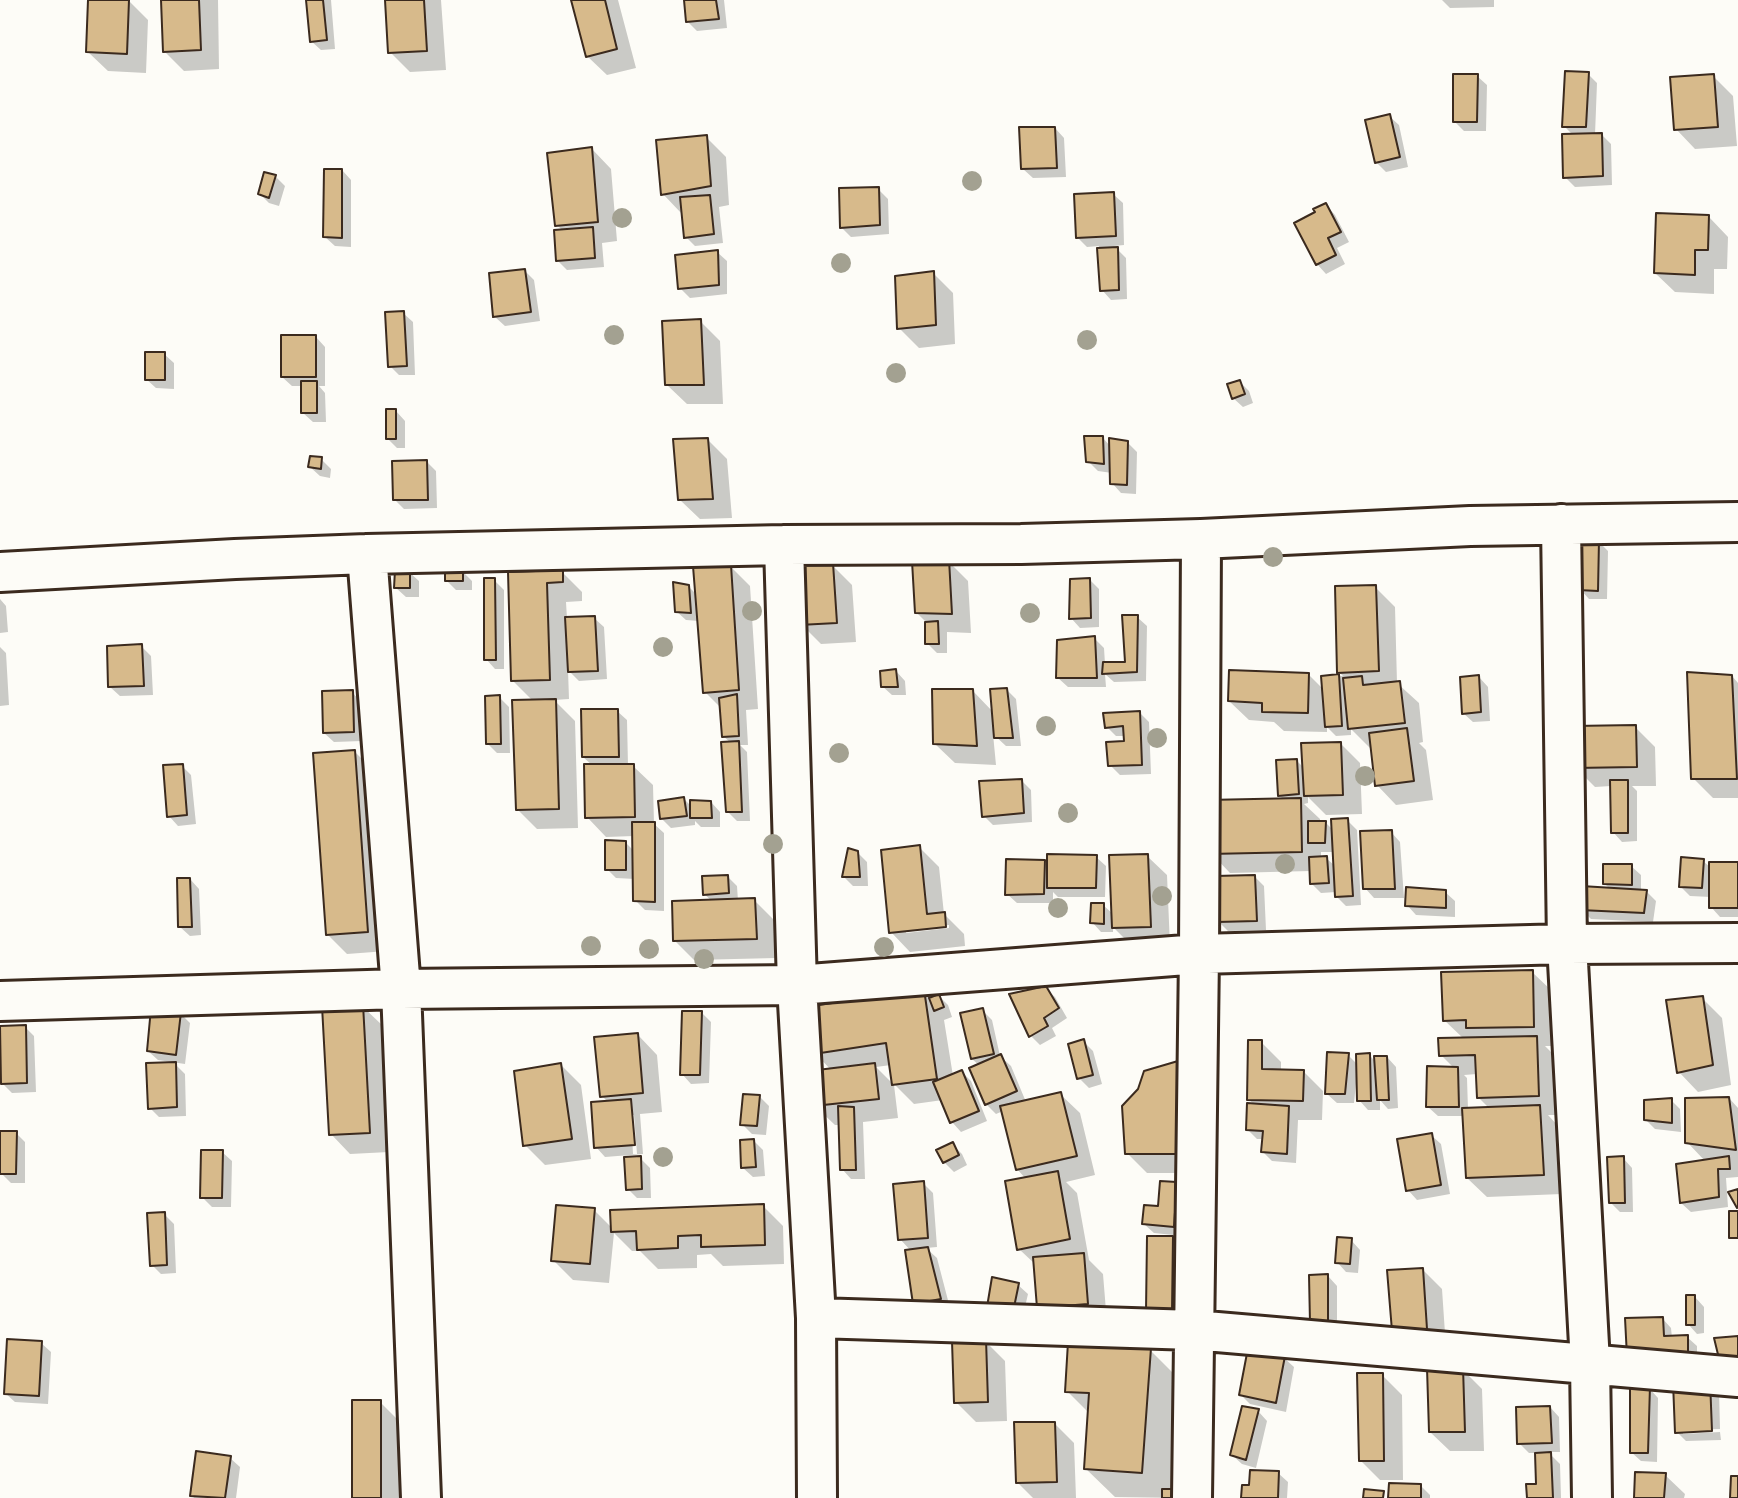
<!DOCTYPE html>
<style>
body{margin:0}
canvas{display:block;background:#fdfcf7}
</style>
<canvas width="1738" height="1498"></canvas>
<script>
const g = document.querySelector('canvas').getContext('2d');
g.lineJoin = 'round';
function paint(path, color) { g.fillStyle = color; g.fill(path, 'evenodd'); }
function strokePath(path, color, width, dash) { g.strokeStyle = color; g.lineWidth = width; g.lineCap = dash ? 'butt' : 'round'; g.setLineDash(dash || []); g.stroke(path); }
paint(new Path2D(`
 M90,0H128L148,20L146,73L108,71L88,52Z
 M163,0H218L219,69L184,71L164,51Z
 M308,0H331L335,49L321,50L311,41Z
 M387,0H441L446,70L410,72L390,52Z
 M572,0H618L636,68L607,75L587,56Z
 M685,0H724L727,28L697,31L688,22Z
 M1442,0H1494V7L1450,8Z
 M1588,74L1597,83L1595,135H1602L1611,144L1612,185L1575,187L1565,177L1574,136L1564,126Z
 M1477,76L1487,85L1486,131H1464L1454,121Z
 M1713,76L1733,96L1737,146L1695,149L1676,129Z
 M1389,116L1399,125L1408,167L1386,172L1377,163Z
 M1055,128L1064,138L1066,177L1033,178L1023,169Z
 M706,137L726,157L729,205L719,207L723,243L695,246L686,237L682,214L663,194Z
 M592,149L611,169L617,241L602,243L604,267L567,270L558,261L563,231L557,225Z
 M342,170L351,180V247L335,246L325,237Z
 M275,176L285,186L279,206L269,203L260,194Z
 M878,189L888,199L889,234L851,237L841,227Z
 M1113,194L1123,203L1124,245L1114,246L1126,258L1127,299L1111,300L1102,290L1099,246L1087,247L1077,237Z
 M1326,205L1335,215L1349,242L1337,248L1345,264L1326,274L1317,264V213Z
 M1709,217L1728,237L1727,269H1714V294L1675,292L1655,273Z
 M717,252L727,261V294L690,298L680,288Z
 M525,271L534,280L540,321L505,326L495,317Z
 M933,273L953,293L955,344L919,348L899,328Z
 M403,313L413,322L415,375H399L390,366Z
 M700,321L720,341L723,404H687L667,385Z
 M316,337L325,347V386H319L325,393L326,422H313L303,413V386H292L282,377Z
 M164,354L174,363V389L156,388L146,379Z
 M1240,382L1249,391L1253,403L1243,407L1233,398Z
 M396,411L405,421V448H397L387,438Z
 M1102,437L1111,447L1128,443L1137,452L1136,494L1121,493L1112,483V473L1098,471L1088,461Z
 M707,439L727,459L732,518L700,519L680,500Z
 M321,459L331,469L330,478L320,476L310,467Z
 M427,462L436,471L437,508L404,509L395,500Z
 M1598,541L1608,551L1607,599H1589L1580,589Z
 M948,561L968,581L971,633L947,632V653H937L927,643L926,622L917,613Z
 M832,565L852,585L856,642L821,644L801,624Z
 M730,566L750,586L758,709L746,710L748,745H740L747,752L750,821H737L727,811L731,743L723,736L722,709L705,692L699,621L686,620L676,611L689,587L697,595Z
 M462,571L472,581V590H456L447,581Z
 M409,572L419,581V597H406L396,588Z
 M562,572L582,592V601L566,602L567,619L594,618L604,627L607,679L579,681L568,670L569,699L554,700L575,721L578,828L537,829L518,810L534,702L513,681L510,573Z
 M494,580L504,590V669H495L486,659Z
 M1090,580L1099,589V627L1080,628L1071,618Z
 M1375,587L1395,607L1397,683L1419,703L1423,742L1419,743L1426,750L1433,800L1396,805L1377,785L1372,747L1370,748L1351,729V735L1336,736L1327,727V732L1284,731L1274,722L1249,720L1229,701L1308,674L1324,690L1323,677L1343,676L1339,672Z
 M0,599L6,606L8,632L0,633Z
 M1137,617L1147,626L1146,681L1114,682L1105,674L1106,687H1068L1058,678L1094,638L1104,648L1105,664H1126Z
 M141,646L151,656L153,695L120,696L110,687Z
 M0,647L6,653L9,705L0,706Z
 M896,671L905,681L906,695H892L882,686Z
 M1732,676L1738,683V798H1713L1693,778Z
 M1479,677L1488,687L1490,721L1473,722L1463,713Z
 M1006,689L1016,699L1021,746H1006L993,734L996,765L955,763L935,744L972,690L994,713Z
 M352,692L361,702L362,741L334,742L324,733Z
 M499,697L509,707L510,753H497L487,743Z
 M617,711L627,720L628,766H633L653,785L654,824L664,833V911L645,910L635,900V879L616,878L607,869L626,843L634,851V836L606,837L587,817L593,766L583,757Z
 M1139,712L1149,722L1151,774L1120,775L1110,765L1126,742V736H1116L1107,727Z
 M1635,727L1655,747L1656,786H1632L1637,791V841L1622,842L1613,832L1611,786L1595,787L1575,767Z
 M1341,744L1360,763L1362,814L1326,815L1308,797V803L1304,804L1320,819V822H1325L1333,830L1347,820L1357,830L1361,905L1346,906L1336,896V892L1321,893L1311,883V871L1230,873L1211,853L1284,800L1279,795L1297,761L1304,768ZM1321,852H1334L1335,866L1326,858H1321Z
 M355,752L375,772L387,951L347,954L327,934Z
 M182,766L191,775L196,824L178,826L169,816Z
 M1021,780L1031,790L1032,822L993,825L984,816Z
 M684,799L692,807L711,802L720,812V827H701L695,821V825L671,828L661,818Z
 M1391,832L1400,842L1404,898H1374L1365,888Z
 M919,847L939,867L944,914L964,934L965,946L910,952L891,932ZM949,925V928L906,933V929Z
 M857,852L867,862L868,886H853L844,877Z
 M1147,856L1167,875L1170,946L1133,947L1113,927V932H1101L1092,922L1103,905L1113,914Z
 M1096,857L1106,866L1105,897H1058L1053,892V903H1017L1007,894L1044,862L1049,867Z
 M1703,861L1711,868L1738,864V917H1720L1711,907V897L1690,896L1680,886Z
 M1631,866L1641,875V891H1646L1656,901L1653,922L1591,919L1582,910L1610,889L1605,884Z
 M1254,876L1264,886L1266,930L1228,931L1218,921Z
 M728,877L737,886L738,901L754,900L774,920L776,958L694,960L675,941L712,901L704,894Z
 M190,879L199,889L201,935L190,936L180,927Z
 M1445,892L1455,901V917L1416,915L1407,905Z
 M1532,972L1552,991L1553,1046H1545L1556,1057L1558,1115H1548L1559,1127L1562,1194L1487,1197L1467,1178L1465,1116H1438L1428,1107L1455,1069L1441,1055L1464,1039L1444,1020ZM1477,1074L1478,1097L1490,1109L1468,1110L1467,1078L1464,1075Z
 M1045,988L1055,997L1067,1018L1052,1028L1056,1036L1040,1045L1031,1036Z
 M923,991L931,999L939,996L948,1005L952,1017L944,1020L953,1076L962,1072L971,1081L987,1121L961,1132L952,1122L943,1100L914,1104L894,1084L891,1065L876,1067L894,1085L898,1118L863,1122L865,1179H851L842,1169L840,1125H835L815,1106L831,1070L815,1053Z
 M1702,998L1722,1018L1731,1085L1698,1092L1679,1072Z
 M362,1006L382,1025L389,1152L350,1154L331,1134Z
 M982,1010L992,1020L1000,1056L1011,1066L1026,1102L1060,1094L1080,1113L1095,1175L1066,1182L1077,1193L1089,1260L1103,1274L1107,1323L1059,1327L1036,1265L1019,1249L1026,1179L1017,1169L1003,1111L996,1114L986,1104L971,1069L980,1066L972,1059Z
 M180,1013L190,1023L185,1064L158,1060L148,1051Z
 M702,1013L711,1022L709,1083L691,1084L682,1074Z
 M25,1027L34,1036L36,1092L12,1093L2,1083Z
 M638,1035L657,1055L662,1112L640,1114L643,1154L605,1157L596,1147L608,1102L602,1096ZM631,1115H634L637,1154H633Z
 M1083,1041L1093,1051L1102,1084L1089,1088L1079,1078Z
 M1261,1042L1281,1062V1071H1303L1323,1091L1322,1120H1298L1296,1163L1272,1161L1263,1152L1264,1139H1257L1247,1129L1255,1105L1249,1100Z
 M1348,1055L1358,1065L1369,1055L1376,1062L1387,1057L1396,1067L1398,1108L1388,1109L1380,1100V1110H1368L1359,1100V1083H1356L1354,1103H1337L1327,1094Z
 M173,1062L185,1074L186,1116L159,1117L150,1108Z
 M1177,1063L1197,1083L1196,1173H1147L1127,1153Z
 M561,1065L581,1085L591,1159L545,1165L525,1145Z
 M760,1097L769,1106L766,1135L752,1134L742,1124Z
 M1729,1098L1738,1108V1177L1726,1178L1728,1207L1691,1212L1681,1203L1705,1161L1687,1142Z
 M1671,1100L1680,1109L1681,1132L1655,1129L1645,1119Z
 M16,1133L25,1142V1183H11L1,1173Z
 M1431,1135L1441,1144L1450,1194L1417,1200L1408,1190Z
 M753,1140L763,1150L765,1176L753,1177L743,1168Z
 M952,1144L962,1154L967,1165L954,1172L944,1162Z
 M222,1152L232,1161L231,1207H212L202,1197Z
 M640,1158L650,1168L651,1198H637L628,1189Z
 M1623,1158L1632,1168L1633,1212H1620L1610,1202Z
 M923,1183L933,1193L937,1247L926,1248L937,1258L950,1308L924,1312L911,1251L900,1239Z
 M1176,1184L1186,1193L1183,1236L1154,1233L1144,1224Z
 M763,1206L783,1226L784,1264L723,1266L711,1254L697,1255V1268L658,1269L640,1251H632L614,1233L609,1283L573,1280L553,1260L594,1210L612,1228Z
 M164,1214L174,1224L176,1273L161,1274L152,1265Z
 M1172,1238L1192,1257L1191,1330H1167Z
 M1351,1240L1360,1250L1358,1273L1346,1272L1337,1262Z
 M1422,1269L1442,1289L1446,1348L1413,1350L1389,1271Z
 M1328,1276L1337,1286V1332H1321Z
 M1018,1285L1028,1294L1022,1320L998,1316Z
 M1695,1297L1704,1307V1333L1697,1334L1688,1324Z
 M1662,1318L1671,1328L1672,1338L1687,1337L1697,1346V1364L1638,1366Z
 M985,1341L1005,1361L1007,1421L976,1422L956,1402Z
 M41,1343L51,1352L48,1404L15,1402L5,1393Z
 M1150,1350L1179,1379L1172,1490L1184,1498L1115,1497L1085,1468L1089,1413L1067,1391Z
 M1284,1358L1294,1367L1286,1412L1250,1404L1241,1395Z
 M1462,1369L1482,1389L1484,1451H1450L1430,1432Z
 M1382,1375L1402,1395L1403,1480H1380L1360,1460Z
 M1675,1383L1719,1391L1720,1429L1683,1430V1434L1720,1432L1721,1440L1686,1441L1677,1432Z
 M1649,1388L1658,1398L1657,1462L1641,1461L1631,1452Z
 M380,1402L400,1422V1498H353Z
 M1550,1407L1559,1417L1560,1452H1548L1560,1464L1561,1498H1529L1538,1486L1537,1453H1529L1519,1443Z
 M1258,1411L1267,1421L1256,1468L1242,1464L1232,1455Z
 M1054,1423L1074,1443L1076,1498H1033L1017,1482Z
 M230,1458L240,1467L236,1498H194L192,1495Z
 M1278,1473L1288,1482L1287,1498H1243L1250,1487Z
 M1665,1475L1685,1494L1684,1498H1635Z
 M1420,1485L1430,1495V1498H1390Z`), '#0003');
const building = new Path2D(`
 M88,0H129L127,54L86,52Z
 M161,0H199L201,50L163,52Z
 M306,0H323L327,40L310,42Z
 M385,0H424L427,51L388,53Z
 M571,0H605L617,49L586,57Z
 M684,0H716L719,19L686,22Z
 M1565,71L1589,72L1586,127H1562Z
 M1453,74H1478L1477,122H1453Z
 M1714,74L1718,127L1674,130L1670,77Z
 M1390,114L1400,157L1375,163L1365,120Z
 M1019,127H1055L1057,168L1021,169Z
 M1602,133L1603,176L1563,178L1562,134Z
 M707,135L711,186L661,195L656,140Z
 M592,147L598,222L555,226L547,153Z
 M324,169H342V238L323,237Z
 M264,172L276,175L269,198L258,194Z
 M879,187L880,225L840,228L839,188Z
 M1114,192L1116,236L1076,238L1074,194Z
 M710,195L714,234L684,238L680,197Z
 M1326,203L1341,232L1328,238L1336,255L1316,265L1294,223L1315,212L1313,209Z
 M1656,213L1709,215L1708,250H1695V275L1654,273Z
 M593,227L595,258L556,261L554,230Z
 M1118,247L1119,290L1100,291L1097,248Z
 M718,250L719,285L678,289L675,255Z
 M525,269L531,312L493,317L489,273Z
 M934,271L936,325L897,329L895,276Z
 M404,311L407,366L388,367L385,312Z
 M701,319L704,385H665L662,321Z
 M281,335H316V377H281Z
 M145,352H165V380H145Z
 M1240,380L1245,394L1232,399L1227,384Z
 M301,381H317V413H301Z
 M386,409H396V439H386Z
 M1084,436H1103L1104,464L1086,462Z
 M708,438L713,499L678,500L673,439Z
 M1109,438L1128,441L1127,485L1110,484Z
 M310,456L322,457L321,469L308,467Z
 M427,460L428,500H393L392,461Z
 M1579,539L1599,540L1598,591L1578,590Z
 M949,559L952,614L915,613L912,561Z
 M795,563H833L837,623L799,625Z
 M731,565L739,690L703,693L693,566Z
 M395,570H410V588H394Z
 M445,570H463V581H445Z
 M563,570V582L547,583L550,680L511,681L508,572Z
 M484,578H495L496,660H484Z
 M1090,578L1091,618L1069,619L1070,579Z
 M673,582L689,585L691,613L675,612Z
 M1376,585L1379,671L1337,673L1335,586Z
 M1122,615H1138L1137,672L1102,674L1103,662H1125Z
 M595,616L598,671L568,672L565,617Z
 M938,621L939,644H925V622Z
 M1095,636L1097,678H1056L1057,640Z
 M142,644L144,686L108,687L107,646Z
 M896,669L898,687H881L880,671Z
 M1229,670L1309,673L1308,713L1262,712V703L1228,701Z
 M1687,672L1732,675L1737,779H1691Z
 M1339,674L1342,726L1325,727L1321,676Z
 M1479,675L1481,712L1462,714L1460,677Z
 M1362,676L1363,685L1400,681L1405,723L1348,729L1343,678Z
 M1007,688L1013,738H994L990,689Z
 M932,689H973L977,746L933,744Z
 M353,690L354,732L323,733L322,691Z
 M737,694L739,736L722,737L719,698Z
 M500,695L501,744H486L485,696Z
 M556,699L559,809L516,810L512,700Z
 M581,709H618L619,757H582Z
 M1140,711L1142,765L1108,766L1106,742L1124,741L1123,726L1105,728L1103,713Z
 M1636,725L1637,767L1574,768L1573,726Z
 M1407,728L1414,781L1375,786L1369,733Z
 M739,741L742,812H726L721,742Z
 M1341,742L1343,795L1304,796L1301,743Z
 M355,750L368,932L326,935L313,753Z
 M1297,759L1299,794L1278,796L1276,760Z
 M183,764L187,815L167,817L163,765Z
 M584,764H634L635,817L585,818Z
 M1022,779L1024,813L982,817L979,781Z
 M1610,780H1628V833H1611Z
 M684,797L687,816L660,819L658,801Z
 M1301,798L1302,852L1209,854L1207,800Z
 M690,800L711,801L712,818H690Z
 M1348,818L1353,896L1335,897L1331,819Z
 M1308,821H1326L1325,843H1308Z
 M632,822H655V902L633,901Z
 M1392,830L1395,889H1363L1360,831Z
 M605,840L626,841V870H605Z
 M920,845L927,914L945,912L946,927L889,933L881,850Z
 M848,848L858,851L860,877H842Z
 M1047,854L1097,855L1096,888H1047Z
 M1148,854L1151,927L1112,928L1109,855Z
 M1327,856L1329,883L1310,884L1309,857Z
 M1681,857L1704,859L1702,888L1679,887Z
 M1006,859L1045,860L1044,894L1005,895Z
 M1709,862H1738V908H1709Z
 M1603,864H1632V885L1603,884Z
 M728,875L729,893L703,895L702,876Z
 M1255,875L1257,921L1217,922L1215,876Z
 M177,878H190L192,927H178Z
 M1581,886L1647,890L1644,913L1580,910Z
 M1406,887L1446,890V908L1405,906Z
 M755,898L757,939L673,941L672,901Z
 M1091,903H1104V924L1090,923Z
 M1533,970L1534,1027L1466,1028V1020L1443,1021L1441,972Z
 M1046,986L1059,1008L1044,1018L1048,1026L1029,1037L1009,994Z
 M924,989L937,1079L892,1085L886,1043L814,1054L806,1007Z
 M939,994L944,1007L934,1011L929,998Z
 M1703,996L1713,1065L1677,1073L1666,1000Z
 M363,1004L370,1133L329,1135L322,1006Z
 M151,1008L181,1012L176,1055L147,1051Z
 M983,1008L994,1054L971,1059L960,1013Z
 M682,1011H702L700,1075H680Z
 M26,1025L27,1083L1,1084L0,1026Z
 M638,1033L643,1093L600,1097L594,1037Z
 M1537,1036L1539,1096L1477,1098L1475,1055L1439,1056L1438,1038Z
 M1084,1039L1093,1075L1077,1079L1068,1044Z
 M1248,1040H1262V1069L1304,1070L1303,1101L1247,1100Z
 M1327,1052L1349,1053L1345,1094H1325Z
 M1370,1053L1371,1101H1357L1356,1054Z
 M1001,1054L1017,1091L985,1105L969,1068Z
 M1374,1056H1387L1389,1100H1377Z
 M1178,1061L1177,1154H1125L1122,1106L1138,1089L1144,1071Z
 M176,1062L177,1107L148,1109L146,1063Z
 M561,1063L572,1139L523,1146L514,1071Z
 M875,1063L879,1099L814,1106L809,1071Z
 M1427,1066L1458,1067L1459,1107H1426Z
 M962,1070L979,1111L950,1123L933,1082Z
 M1061,1092L1077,1156L1016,1170L1000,1106Z
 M743,1094L760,1095L757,1126L740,1125Z
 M1729,1097L1736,1150L1685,1143V1098Z
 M1672,1098V1123L1644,1120V1100Z
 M631,1099L635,1145L594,1148L591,1102Z
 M1247,1103L1289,1106L1287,1154L1261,1152L1263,1131L1246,1130Z
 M1540,1105L1544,1175L1466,1178L1462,1108Z
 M838,1106L854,1107L856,1170H840Z
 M0,1131H17L16,1174H0Z
 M1432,1133L1441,1185L1406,1191L1397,1139Z
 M754,1139L756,1167L741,1168L740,1140Z
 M953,1142L959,1155L943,1163L936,1150Z
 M201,1150H223L222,1198H200Z
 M641,1156L642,1189L626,1190L624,1157Z
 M1624,1156L1625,1203H1609L1607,1157Z
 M1729,1156L1730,1169H1718L1719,1197L1680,1203L1676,1164Z
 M1058,1171L1070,1239L1017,1250L1005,1181Z
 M924,1181L928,1238L898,1240L893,1184Z
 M1160,1181L1177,1182L1174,1227L1142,1224L1144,1205L1158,1206Z
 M1738,1189V1207L1737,1208L1728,1192Z
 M764,1204L765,1245L701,1247V1235L678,1236V1248L637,1250L636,1231L611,1232L610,1210Z
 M556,1205L595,1208L590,1264L551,1261Z
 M1729,1211H1738V1238H1729Z
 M165,1212L167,1265L150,1266L147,1213Z
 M1147,1236H1173L1172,1311H1146Z
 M1337,1237L1352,1238L1350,1264L1335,1263Z
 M928,1247L941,1299L913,1304L905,1250Z
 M1084,1253L1088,1304L1037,1308L1033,1257Z
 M1423,1268L1427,1329L1392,1331L1387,1270Z
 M1328,1274V1323H1310L1309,1275Z
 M992,1277L1019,1283L1013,1312L987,1307Z
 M1686,1295H1695V1325H1686Z
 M1663,1317L1664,1336L1688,1335V1355L1627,1357L1625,1318Z
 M1738,1336V1371H1722L1714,1338Z
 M7,1339L42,1341L39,1396L4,1394Z
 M986,1339L988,1402L954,1403L952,1341Z
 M1068,1342L1151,1348L1142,1473L1084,1469L1089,1393L1065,1392Z
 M1248,1348L1285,1356L1276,1403L1239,1395Z
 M1463,1367L1465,1432H1429L1427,1368Z
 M1357,1373H1383L1384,1461H1359Z
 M1710,1380L1712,1431L1675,1433L1673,1382Z
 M1630,1386H1650L1648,1453H1630Z
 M352,1400H381V1498H352Z
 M1242,1406L1259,1409L1246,1460L1230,1455Z
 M1550,1406L1552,1443L1517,1444L1516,1407Z
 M1014,1422H1055L1057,1482L1016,1483Z
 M196,1451L231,1456L225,1498L190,1496Z
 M1551,1452L1553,1498H1527L1526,1484H1536L1535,1453Z
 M1250,1470L1279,1471L1278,1498H1241L1242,1485H1249Z
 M1635,1472L1666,1473L1664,1498H1634Z
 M1731,1476H1738V1498H1730Z
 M1389,1483L1421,1484V1498H1388Z
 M1162,1489H1177V1498H1162Z
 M1364,1489L1384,1491L1383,1498H1363Z`);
paint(building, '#d7ba8b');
strokePath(building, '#3b2a1e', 2);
const minor = new Path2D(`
 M1561,524L1567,944L1590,1363L1592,1498
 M784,545L797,985L816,1318L817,1498
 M367,554L401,989L421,1498
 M0,572L235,559L367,554L784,545L1021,544L1201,539L1470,526L1738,522
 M0,1001L401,989L797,985L1199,954L1567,944L1738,943
 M816,1318L1194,1330L1738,1377
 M1192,1498L1199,954L1201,539`);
strokePath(minor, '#3b2a1e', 44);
strokePath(minor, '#fdfcf7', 38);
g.fillStyle = '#a3a191';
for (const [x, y] of [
 [972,181],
 [622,218],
 [841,263],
 [614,335],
 [1087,340],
 [896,373],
 [1273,557],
 [752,611],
 [1030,613],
 [663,647],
 [1046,726],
 [1157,738],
 [839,753],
 [1365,776],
 [1068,813],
 [773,844],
 [1285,864],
 [1162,896],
 [1058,908],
 [591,946],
 [884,947],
 [649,949],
 [704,959],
 [663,1157]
]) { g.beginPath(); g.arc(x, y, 10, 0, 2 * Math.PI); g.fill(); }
</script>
